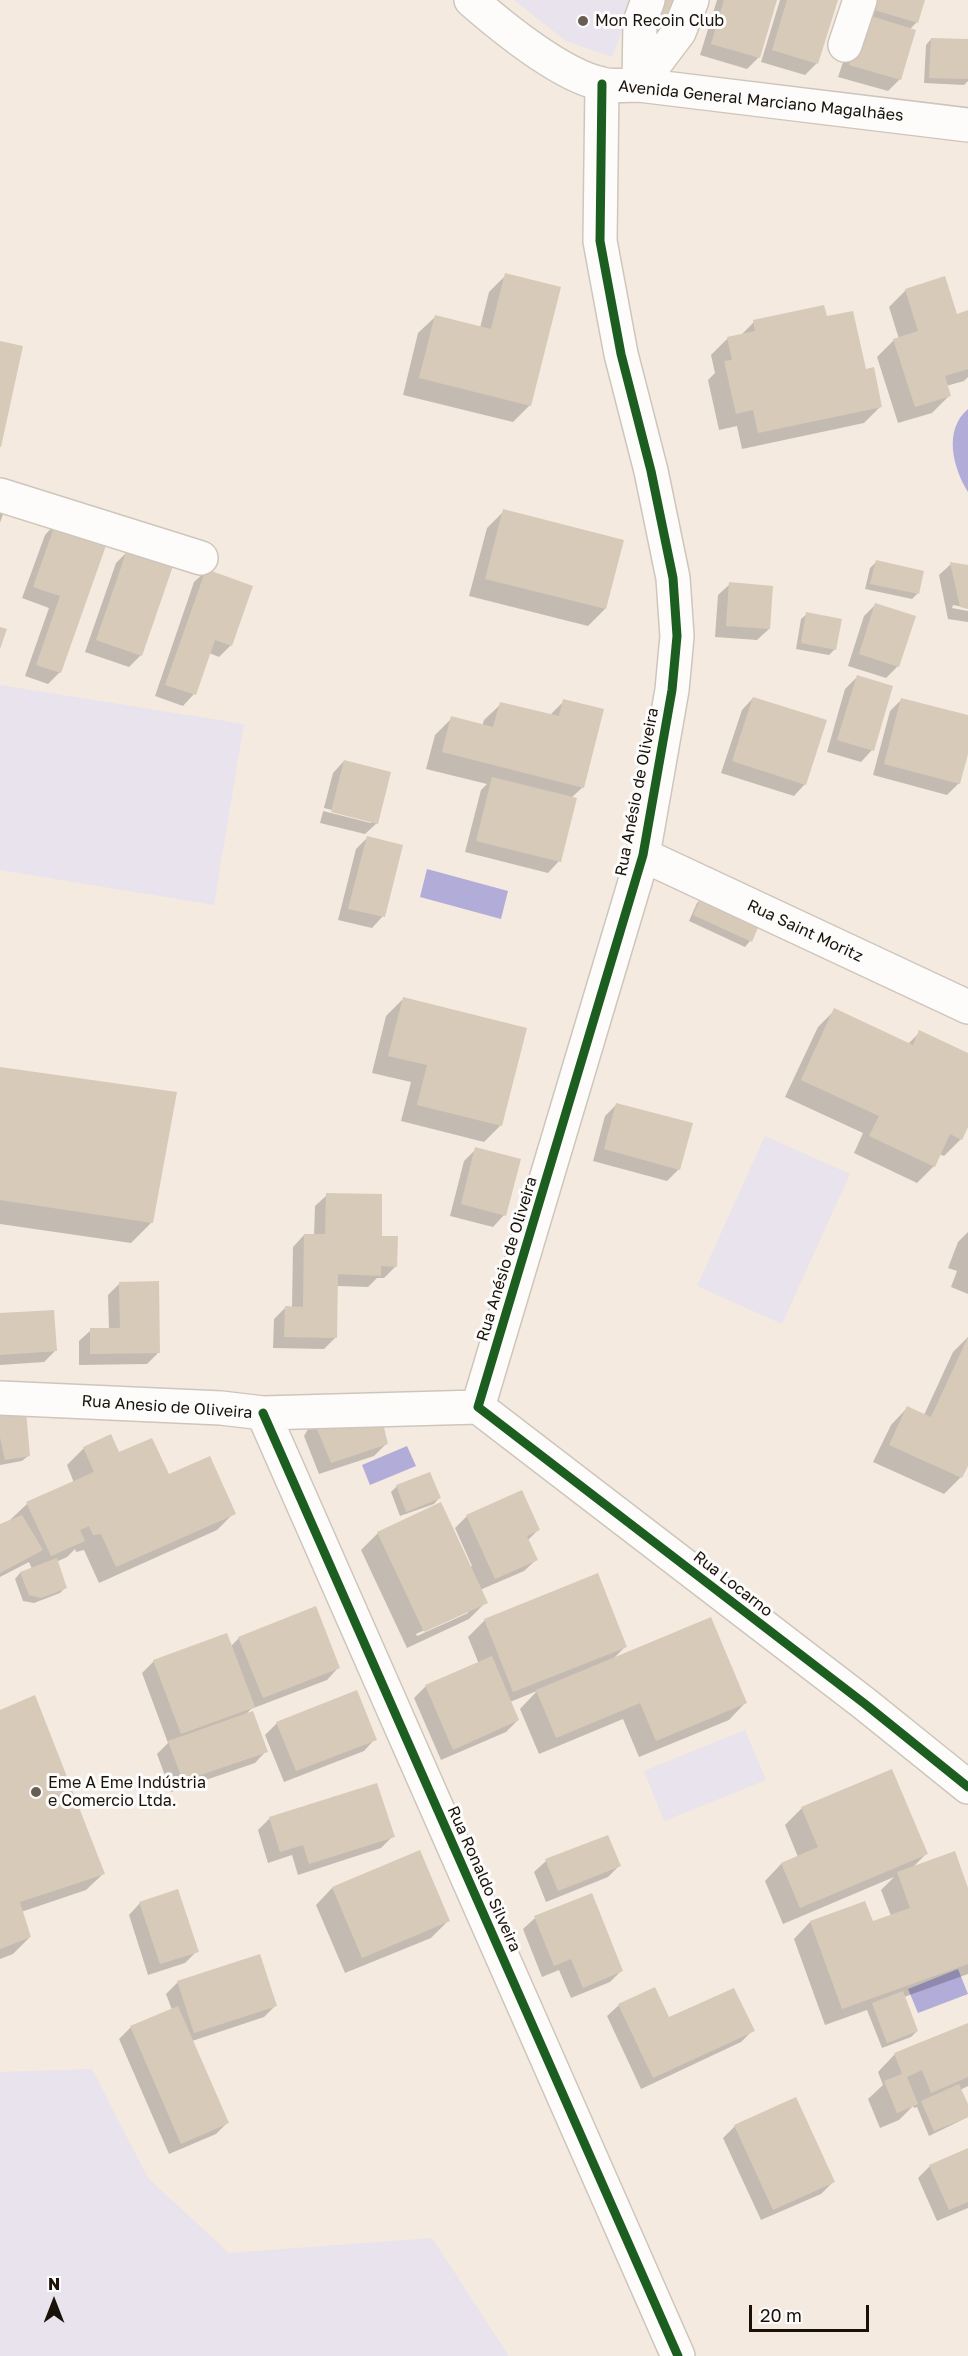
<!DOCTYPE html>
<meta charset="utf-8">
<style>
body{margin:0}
#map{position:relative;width:968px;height:2356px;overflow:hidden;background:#f4eadf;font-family:"Golos Text",sans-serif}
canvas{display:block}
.north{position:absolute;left:24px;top:2272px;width:60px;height:60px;-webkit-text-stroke:4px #fcfcfc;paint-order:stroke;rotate:0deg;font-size:16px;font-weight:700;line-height:24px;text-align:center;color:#1a1209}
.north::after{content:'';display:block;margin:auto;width:21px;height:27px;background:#1a1209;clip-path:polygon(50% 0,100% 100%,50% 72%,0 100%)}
.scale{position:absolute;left:749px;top:2305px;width:120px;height:27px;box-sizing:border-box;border:3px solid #1a1209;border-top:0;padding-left:8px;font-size:18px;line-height:21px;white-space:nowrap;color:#1a1209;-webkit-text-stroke:4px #fcfcfc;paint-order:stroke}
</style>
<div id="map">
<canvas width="968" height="2356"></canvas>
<div class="north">N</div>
<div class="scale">20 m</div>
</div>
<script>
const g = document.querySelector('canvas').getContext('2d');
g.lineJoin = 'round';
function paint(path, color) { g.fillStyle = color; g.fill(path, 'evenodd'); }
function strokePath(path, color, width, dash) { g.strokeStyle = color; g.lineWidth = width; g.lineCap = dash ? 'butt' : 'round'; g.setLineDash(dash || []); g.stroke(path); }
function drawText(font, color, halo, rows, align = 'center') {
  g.font = font + ' "Golos Text",sans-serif'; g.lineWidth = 6; g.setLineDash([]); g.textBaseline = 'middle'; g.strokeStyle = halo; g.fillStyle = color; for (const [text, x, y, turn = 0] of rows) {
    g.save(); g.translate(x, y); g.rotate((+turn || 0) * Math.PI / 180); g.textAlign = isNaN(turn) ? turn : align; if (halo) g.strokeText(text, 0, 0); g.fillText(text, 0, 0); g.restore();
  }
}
paint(new Path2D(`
 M514,0H634L612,57L566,41Z
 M0,685L244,724L214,905L0,870Z
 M765,1136L850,1174L782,1324L697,1286Z
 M745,1730L766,1780L664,1821L644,1771Z
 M92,2069L148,2178L229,2253L432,2238L509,2356H0V2072Z`), '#e8e3ed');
paint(new Path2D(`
 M968,409V492C953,468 943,430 968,409Z
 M427,869L508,891L501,919L420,897Z
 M407,1446L416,1466L370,1485L362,1465Z
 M958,1969L968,1994L918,2013L908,1989Z`), '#b2acd9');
paint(new Path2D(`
 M655,0L669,20L664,25L649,21Z
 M717,0H775L758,58L747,69L700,55Z
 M780,0H836L816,64L805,75L761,62Z
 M864,0H924L917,22L910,29L900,79L888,91L838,77Z
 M931,39L968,41V81L964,85L924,83L926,45Z
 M506,275L530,405L513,422L403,395L418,333L435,317L480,328L489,292Z
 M906,290L956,315L968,312V377L964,381L946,386L949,396L932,413L898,423L877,357L894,340L899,339L889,307Z
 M826,318L865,371L881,406L864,423L742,449L737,426L719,430L708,380L715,373L711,355L728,338L740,336L754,322Z
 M0,510L4,511L0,523Z
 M504,511L605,609L588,626L469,596L487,528Z
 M56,523L106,541L60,672L48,684L25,676L49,608L22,598L45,535Z
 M128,551L141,655L129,667L85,652L116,563Z
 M876,562L918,593L912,599L865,589L870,568Z
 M951,564L968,567V608L953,605L952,608L968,611V622L948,619L939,575Z
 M206,571L231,645L219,657L209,653L194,694L183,706L155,696L194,582Z
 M730,584L769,629L757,640L715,637L718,595Z
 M875,605L898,666L886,678L848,666L864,616Z
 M807,614L835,649L829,655L796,649L801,619Z
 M857,677L872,750L861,762L827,752L845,689Z
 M753,698L805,784L794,796L721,773L742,710Z
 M901,700L968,717V748L959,783L947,795L873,775L890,711Z
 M564,701L583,787L571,798L559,861L548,873L465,852L481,790L487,784L426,769L435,735L452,718L482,726L484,720L501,704L549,716Z
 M344,761L377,823L365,834L320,823L333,773ZM324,808L371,820V823L323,811Z
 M367,838L383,916L372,928L338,920L356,849Z
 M702,898L750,941L745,947L689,921L697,903Z
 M403,999L501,1125L484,1142L401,1121L411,1082L372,1073L386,1016Z
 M835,1010L908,1044L920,1032L968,1055V1124L961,1139L944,1156L939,1154L934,1166L917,1183L854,1153L863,1133L785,1097L818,1027Z
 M0,1068L152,1222L131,1243L0,1224Z
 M617,1104L679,1169L667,1181L593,1161L605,1116Z
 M476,1149L504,1215L493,1227L450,1216L464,1161Z
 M327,1195L380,1237L396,1266L384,1278H377L368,1287L337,1286L336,1337L324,1349L273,1348L274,1319L285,1308H292L293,1247L304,1235L314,1236L315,1206Z
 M968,1232V1294L951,1287L957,1271L948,1268L958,1242Z
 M120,1283L158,1353L147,1364L79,1365V1341L91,1330H109L108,1295Z
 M0,1315L55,1351L44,1362L0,1365Z
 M968,1337V1462L961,1477L944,1494L873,1462L891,1425L907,1408L924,1415L953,1352Z
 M0,1413L28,1456L22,1461L0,1465Z
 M320,1417L386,1444L374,1456L319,1474L304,1436L308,1429Z
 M110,1436L118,1454L168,1476L234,1513L217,1530L99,1583L84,1550L76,1552L75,1549L67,1557L56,1562L65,1588L60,1593L34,1603L23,1601L15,1579L20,1573L32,1569L29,1562L0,1577V1526L10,1520L27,1504L74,1483L67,1465L84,1448Z
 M397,1486L439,1498L434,1504L400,1516L391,1492Z
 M467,1516L538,1530L527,1541L536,1560L524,1571L480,1590L486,1602L469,1619L407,1648L361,1550L378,1533L470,1567L472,1566L455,1528ZM468,1610V1613L417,1636L416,1634Z
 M485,1620L626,1646L611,1661L745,1703L729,1720L639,1757L623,1719L539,1754L520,1709L537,1691L510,1702L518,1720L506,1732L441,1760L414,1698L426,1686L479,1664L468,1637Z
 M239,1638L338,1668L327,1680L251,1709L244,1716L266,1751L255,1763L171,1792L157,1754L168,1743L142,1673L154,1661L231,1646Z
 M0,1712L103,1874L86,1890L21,1912L30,1937L13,1954L0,1959Z
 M277,1723L375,1739L364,1751L284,1782L265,1735Z
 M376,1785L393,1836L381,1848L298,1875L292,1855L268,1863L258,1830L269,1819Z
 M802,1808L926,1854L912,1868L968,1893V1974L904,1997L917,2031L911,2037L882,2048L867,2010L825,2025L794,1939L810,1922L864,1903L872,1923L891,1916L881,1890L894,1877L783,1924L765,1881L781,1864L798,1857L785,1825Z
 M546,1861L619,1866L608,1877L546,1902L534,1872Z
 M332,1888L448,1921L431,1938L345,1973L316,1905Z
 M140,1903L197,1951L185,1963L148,1975L129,1915Z
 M535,1918L621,1971L610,1982L571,1998L559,1970L542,1977L523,1929Z
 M178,1982L275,2006L264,2017L192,2041L227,2123L216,2134L169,2154L119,2039L131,2027L172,2010L166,1994Z
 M619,2005L668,2019L753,2030L741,2042L641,2089L607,2016Z
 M968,2025V2086L960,2090L968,2108V2117L929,2136L917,2107L914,2108L913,2106L899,2120L880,2128L868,2099L883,2085L878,2072L894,2055Z
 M735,2126L833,2182L821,2194L761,2220L723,2138Z
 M968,2150V2208L937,2221L918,2178L930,2166Z`), '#0003');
paint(new Path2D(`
 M658,0H677L671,20L654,15Z
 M724,0H777L760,58L711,44Z
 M787,0H838L818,64L772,50Z
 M871,0H925L918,23L868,8Z
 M865,14L916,30L901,80L849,65Z
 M931,38L968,39V79L929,78Z
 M505,273L561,287L531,406L419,378L435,315L491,329Z
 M945,276L957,314L968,310V369L945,376L951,396L915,407L893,339L918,331L905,289Z
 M824,305L827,316L853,311L866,369L874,367L882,407L758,433L753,410L736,414L724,361L732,360L727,337L755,331L753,320Z
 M0,341L23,346L1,447H0Z
 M503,509L624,540L606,609L485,579Z
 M56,522L108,540L61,673L36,665L60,596L33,587Z
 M127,550L173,566L142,656L96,640Z
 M876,560L924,571L919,594L870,584Z
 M950,562L968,565V609L960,607Z
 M206,569L253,586L232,646L215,640L196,695L165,685Z
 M729,582L773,586L770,629L726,626Z
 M875,603L916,616L899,667L859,654Z
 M806,612L842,619L836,650L801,643Z
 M0,627L7,629L0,649Z
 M857,675L893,686L874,751L837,740Z
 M753,697L827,720L806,785L732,761Z
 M901,698L968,715V754L960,784L884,764Z
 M563,699L604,709L584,788L442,752L451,716L493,727L500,702L559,716Z
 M344,760L391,772L378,824L331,812Z
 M492,777L577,798L561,862L476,841Z
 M367,836L403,845L385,917L348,909Z
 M702,896L760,923L752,942L693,915Z
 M403,997L527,1028L502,1126L417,1105L427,1065L388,1056Z
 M834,1008L913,1045L919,1030L968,1053V1127L962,1140L950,1134L935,1167L869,1136L879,1116L801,1080Z
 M0,1067L177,1092L153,1223L0,1200Z
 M616,1103L693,1123L680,1170L604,1149Z
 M475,1147L521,1159L506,1216L461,1204Z
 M326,1193L382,1194V1236H398L397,1267L381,1266V1276L338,1274L337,1338L284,1337L285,1306L303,1307L304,1234H325Z
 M159,1281L160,1353L90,1354V1328H120L119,1282Z
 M54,1310L57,1351L0,1355V1313Z
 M968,1337V1466L962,1478L889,1445L907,1406L931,1417Z
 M26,1411L30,1456L5,1460L0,1437V1412Z
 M382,1419L388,1444L331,1463L315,1424Z
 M111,1434L119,1452L152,1438L169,1474L210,1456L236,1514L116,1567L101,1534L93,1535L89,1526L80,1530L85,1541L51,1556L26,1502L94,1472L83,1447Z
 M430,1472L441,1498L406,1512L396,1485Z
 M522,1490L540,1530L527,1536L538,1560L495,1579L466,1515Z
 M441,1502L488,1603L424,1632L377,1532Z
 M22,1515L43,1550L0,1573V1524Z
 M57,1558L67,1588L41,1598L29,1595L20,1572Z
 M598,1573L627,1647L513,1692L484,1619Z
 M316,1606L340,1668L263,1698L238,1637Z
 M711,1617L747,1703L656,1741L640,1703L556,1738L536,1690Z
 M227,1633L255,1707L181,1734L153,1660Z
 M492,1656L519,1720L453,1750L425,1685Z
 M357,1690L377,1740L296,1771L276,1722Z
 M35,1695L105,1874L20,1902L31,1937L0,1949V1710Z
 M253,1711L268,1752L183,1781L168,1741Z
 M892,1769L928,1854L800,1908L781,1863L818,1847L801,1807Z
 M377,1783L395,1837L309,1864L303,1845L280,1852L269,1817Z
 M608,1835L621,1866L558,1891L545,1859Z
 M420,1850L450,1921L362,1958L332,1887Z
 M955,1851L968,1888V1964L842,2009L810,1921L865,1901L873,1921L910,1908L897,1872Z
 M178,1889L199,1952L160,1964L139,1902Z
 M592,1893L623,1971L583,1988L571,1959L554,1966L534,1916Z
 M260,1954L277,2006L194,2033L177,1981Z
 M655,1987L669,2017L734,1988L755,2031L653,2078L618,2004Z
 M903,1991L918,2031L887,2043L872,2003Z
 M178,2006L229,2123L181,2144L130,2026Z
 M968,2023V2077L931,2093L922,2070L907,2077L918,2104L897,2113L884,2081L902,2074L894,2053Z
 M959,2084L968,2104V2117L934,2131L921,2101Z
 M796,2097L835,2182L773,2210L734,2125Z
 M968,2148V2202L949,2210L929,2165Z`), '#d8cab8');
const minor = new Path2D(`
 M471,0C502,27 562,76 602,84C613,87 627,85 639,85L968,125
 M845,45L860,0
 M639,85L679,32L692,0
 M639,85L640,22L648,0
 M0,495L201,558
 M643,855L968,1007
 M0,1398L221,1408L263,1413L478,1407
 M478,1407L643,855L672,690L677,636L673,578L651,471L621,354L600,241L602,84
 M478,1407L865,1704L968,1787
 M263,1413L678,2356`);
strokePath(minor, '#cec6bc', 36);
strokePath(minor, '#fdfcfa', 33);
strokePath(new Path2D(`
 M602,84L600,241L621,354L651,471L673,578L677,636L672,690L643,855L478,1407L865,1704L968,1787
 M263,1413L678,2356`), '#1b5e20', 9);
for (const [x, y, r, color] of [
 [583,21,6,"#665e54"],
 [36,1792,6,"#665e54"]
]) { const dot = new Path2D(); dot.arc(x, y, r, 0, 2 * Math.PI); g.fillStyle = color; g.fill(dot); strokePath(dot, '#fcfcfc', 2); }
drawText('16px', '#1a1209', '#fcfcfc', [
 ["Mon Recoin Club",595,21],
 ["Eme A Eme Indústria",48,1783],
 ["e Comercio Ltda.",48,1801]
], 'left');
drawText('16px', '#1a1209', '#fcfcfc', [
 ["Avenida General Marciano Magalhães",761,101,6],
 ["Rua Anésio de Oliveira",637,792,-79],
 ["Rua Saint Moritz",805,931,25],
 ["Rua Anésio de Oliveira",507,1259,-73],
 ["Rua Anesio de Oliveira",167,1407,4],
 ["Rua Locarno",733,1584,38],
 ["Rua Ronaldo Silveira",484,1879,66]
]);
</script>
